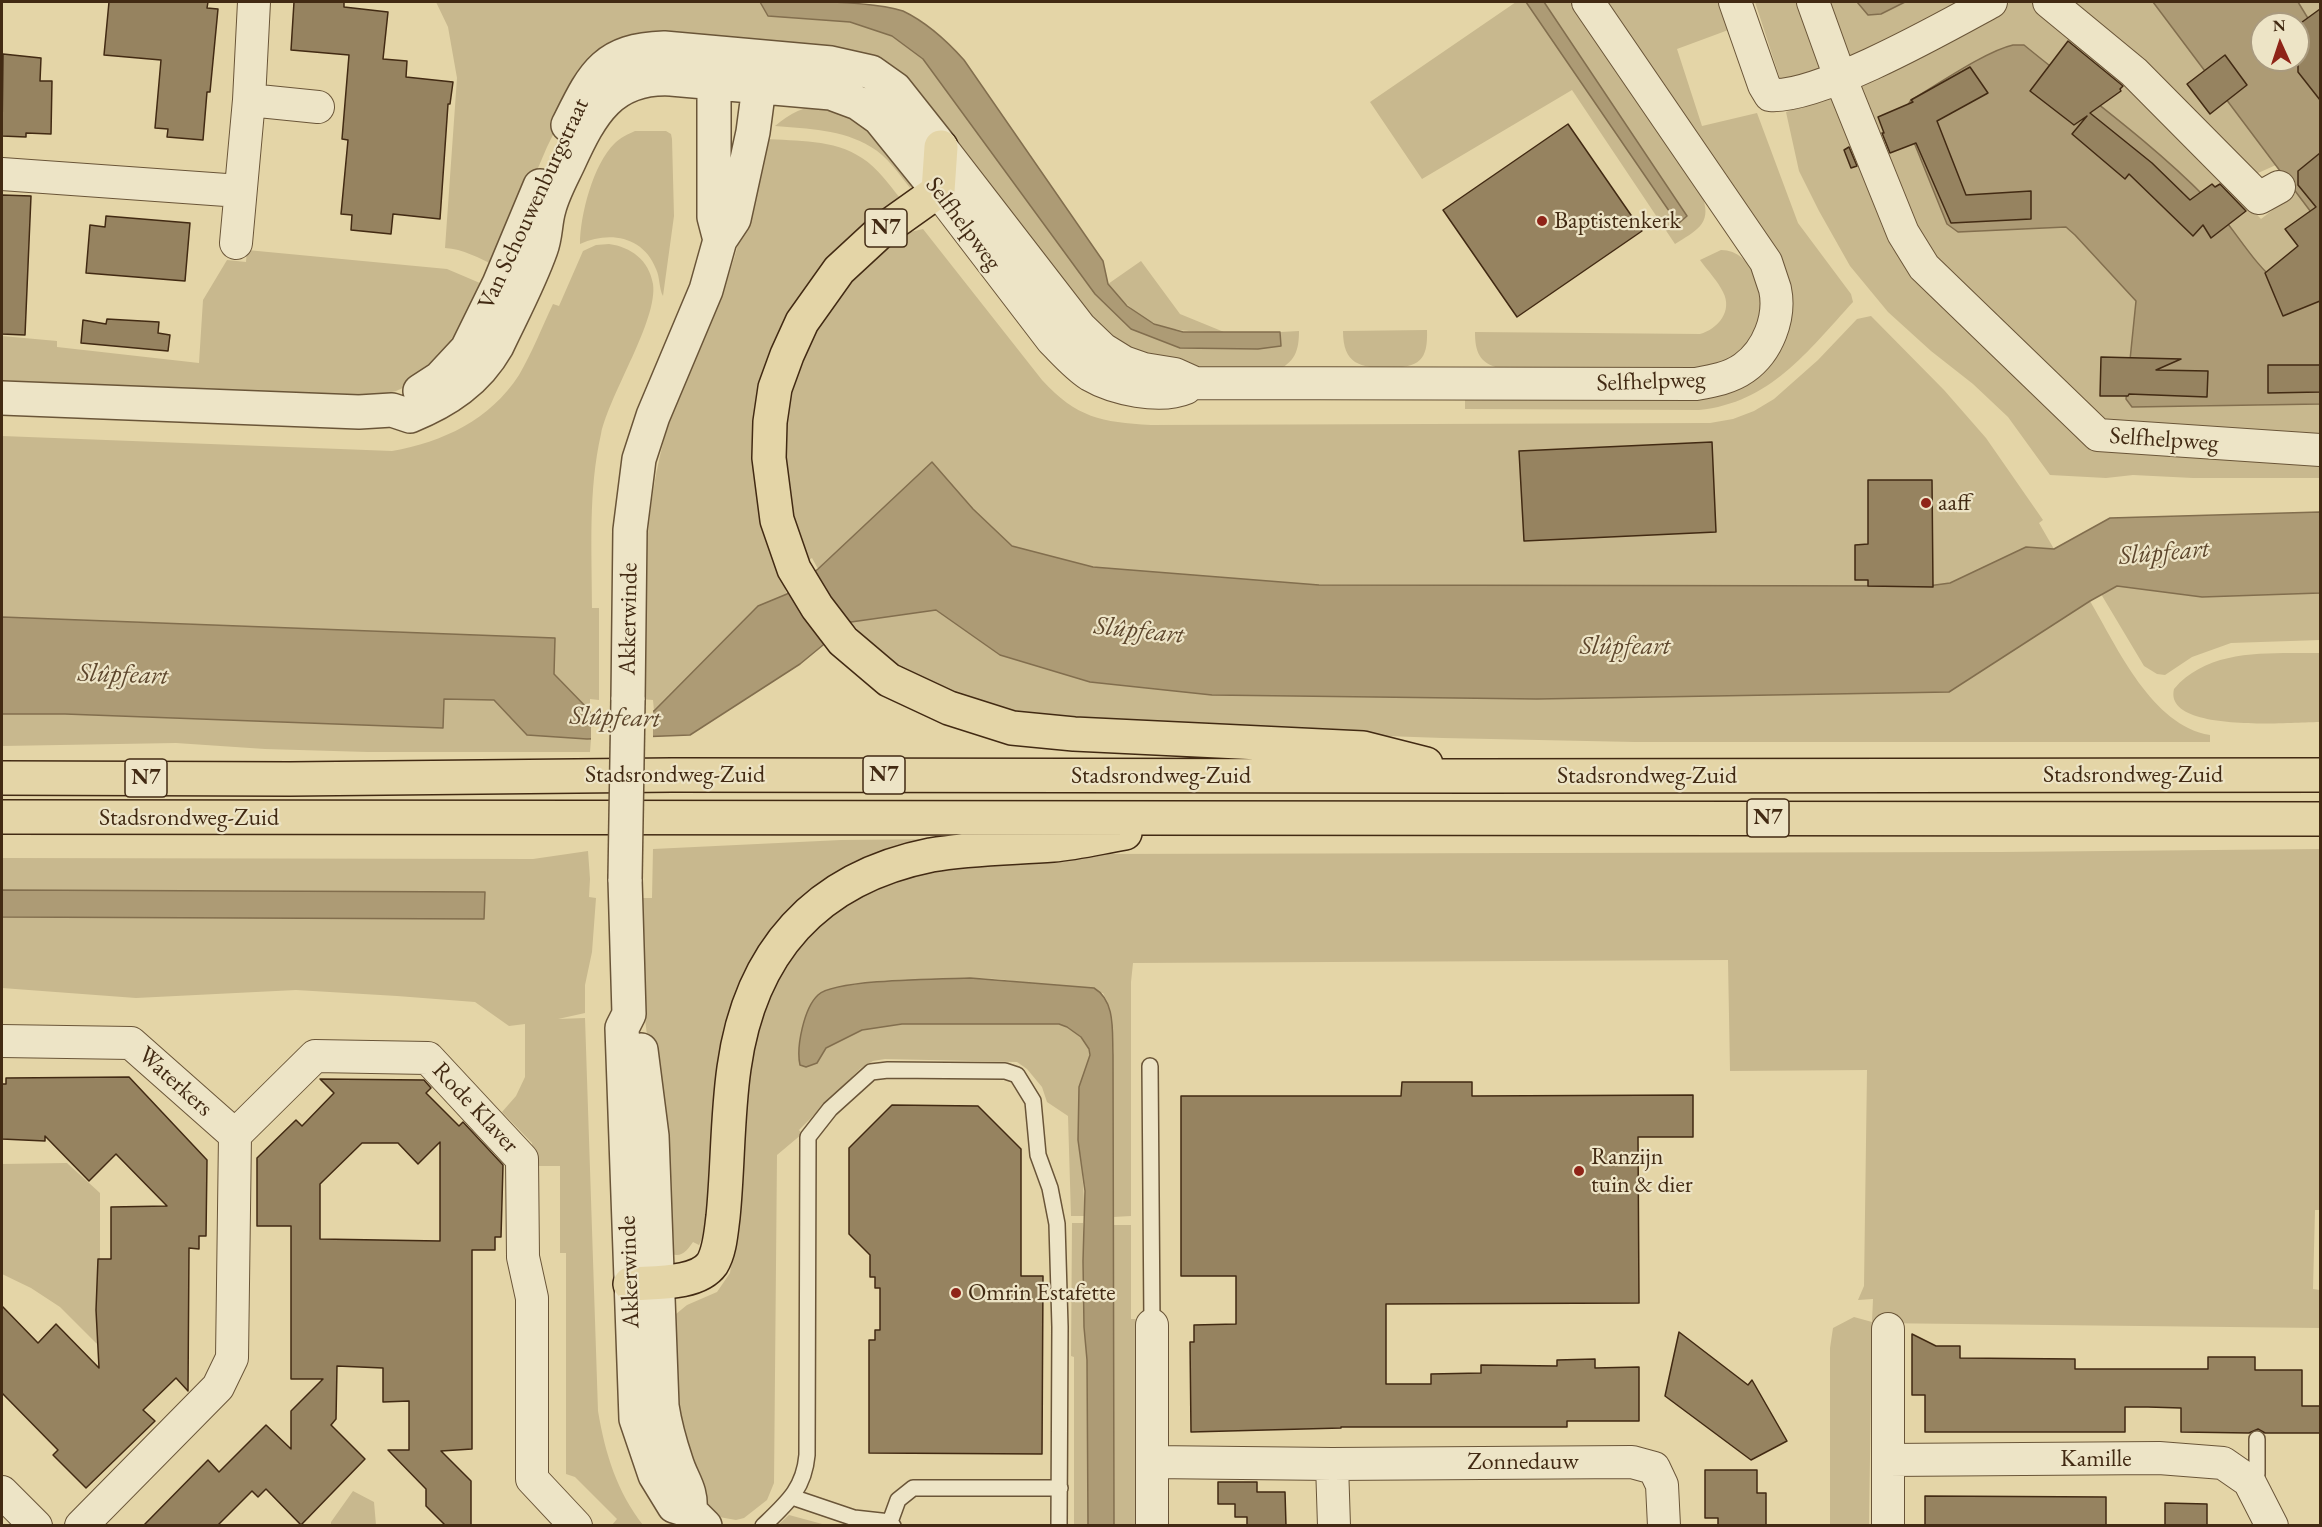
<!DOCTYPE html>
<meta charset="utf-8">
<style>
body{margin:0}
#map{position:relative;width:2322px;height:1527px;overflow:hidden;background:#e4d5a7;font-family:"EB Garamond",serif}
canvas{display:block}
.frame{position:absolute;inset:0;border:3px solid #422a13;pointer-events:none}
.north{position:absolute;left:2250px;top:12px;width:60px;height:60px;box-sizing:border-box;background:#ede4c6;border:2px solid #a99a7e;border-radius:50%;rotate:357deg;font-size:16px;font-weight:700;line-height:24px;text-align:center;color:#422a13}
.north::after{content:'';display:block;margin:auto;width:21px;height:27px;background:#8f2418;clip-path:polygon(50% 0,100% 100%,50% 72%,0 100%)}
</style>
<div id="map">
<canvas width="2322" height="1527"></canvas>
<div class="frame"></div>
<div class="north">N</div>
</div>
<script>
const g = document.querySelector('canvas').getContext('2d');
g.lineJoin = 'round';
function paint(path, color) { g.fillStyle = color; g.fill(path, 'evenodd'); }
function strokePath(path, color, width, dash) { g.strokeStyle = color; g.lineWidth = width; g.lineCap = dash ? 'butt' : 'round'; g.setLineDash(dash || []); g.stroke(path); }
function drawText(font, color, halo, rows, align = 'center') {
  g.font = font + ' "EB Garamond",serif'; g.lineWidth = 4.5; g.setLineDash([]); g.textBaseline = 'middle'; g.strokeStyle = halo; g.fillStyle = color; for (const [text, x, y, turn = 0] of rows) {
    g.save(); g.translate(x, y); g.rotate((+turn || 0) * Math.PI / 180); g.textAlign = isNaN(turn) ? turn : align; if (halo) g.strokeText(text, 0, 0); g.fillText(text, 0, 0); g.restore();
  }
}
paint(new Path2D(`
 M436,2H760L768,16L850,22L892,36L923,59L1095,294L1180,348L1258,349L1280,346L1281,332L1299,331C1299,351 1295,362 1276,371L1206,369L1141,359L1095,327L923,97L909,82L582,76L547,147L496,266C479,258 463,249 445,248L457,78L448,27Z
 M1516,2H1526L1678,224L1687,216L1544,2H1570L1703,198C1712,225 1695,231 1675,244L1572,90L1422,179L1370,102Z
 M1605,2H1722L1731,29L1677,49L1702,126L1757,113L1798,223L1851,294L1853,302C1808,351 1770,403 1699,410L1465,409V397L1687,396L1786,330Z
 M1755,2H1799L1824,69L1781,82Z
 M1821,2H1857L1868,15L1898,6L1905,2H1960L1844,65Z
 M2011,2H2032L2152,104L2261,219L2296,192L2320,224V266L2280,285L2271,284L2208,199L1958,232L2066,227L2075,235L2136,301L2126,399L2169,407L2320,404V434L2153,435L2114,432L1926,258L1853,88Z
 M2065,2H2153L2276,165L2249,177Z
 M2298,2H2320V38Z
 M1834,97L1882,226L1892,248L1911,271L2094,448L2110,452L2155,455L2320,454V478H2193L2133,475L2106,478L2050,475L2008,417L1973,384L1931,351L1888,312L1850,266L1819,211L1799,171L1786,112Z
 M825,105L856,116L915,176L910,188C899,174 887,156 871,147C842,129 808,129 775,126C790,113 804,106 825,105Z
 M635,131H666L671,134L672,139L674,216L663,296C659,289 660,277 656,269C643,236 609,231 580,244C580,216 593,164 615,143C620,138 628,134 635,131Z
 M765,139C796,141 834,139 862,158C878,168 889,185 901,199L792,317L778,570L787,594L758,606L654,711L653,700L641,699C645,610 641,509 669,423C682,380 705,339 721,297C740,246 752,192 765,139Z
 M923,229L1042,380C1077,418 1101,422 1151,425L1710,423L1733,419L1754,411L1774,399L1818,360L1857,319L1871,316L1944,390L1986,438L2043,520L2039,523L2054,549L2026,547L1950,583L1928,586L1319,585L1093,567L1012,546L973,509L932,462L818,569L812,558L807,561L791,520L785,488L787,391L830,299L902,234Z
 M609,244C631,247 649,260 653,284C658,320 610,393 601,434C588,491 592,550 592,608H599V700L590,699V711L554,674L555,638L2,617V436L392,451C443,442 490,420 519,375C532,353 542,327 553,304L559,306L583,251L596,245Z
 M247,250L447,269L487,286L464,335L416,382L396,391L371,397L2,385V336L57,341V347L199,363L203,300L227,260L246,262Z
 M1721,250C1754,250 1766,297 1758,323C1753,338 1742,351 1729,359C1719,364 1709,366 1698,368H1499C1479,363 1475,351 1475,332L1700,334C1718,329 1733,311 1723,292C1718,281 1707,270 1700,260Z
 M1141,261L1180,314L1224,332C1167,332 1146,329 1108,284Z
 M1427,330C1428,361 1419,367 1389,368C1360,368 1343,364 1343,331Z
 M2117,586L2202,597L2320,593V640L2231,643L2192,657L2165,675L2157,674L2144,666L2101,594Z
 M2090,601C2117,647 2152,726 2210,735V742H1635L1443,738L1270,732L1074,721L995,709L955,697L901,670L876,650L851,622L936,610L1000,655L1090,682L1212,695L1537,699L1949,692Z
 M2320,653V722C2295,722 2163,734 2174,689C2210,647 2271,654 2320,653Z
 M444,699L494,700L527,735L591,739L590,752H368L265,749L176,743L2,746V714H65L443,728Z
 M934,839L789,912L703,1236L699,1245L693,1242C688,1249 682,1258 672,1254L643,1001L642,898H652L653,849L841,840Z
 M2320,849V1210H2315L2313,1289L2320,1290V1328L1872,1323L1869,1525H1830V1348L1833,1328L1854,1317L1872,1322L1873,1299L1858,1300L1864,1286L1867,1070L1730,1071L1728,960L1133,963L1131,982V1216L1113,1217V1055L1109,1005L1103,993L998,979L970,978L835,988L817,1063L826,1048L862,1030L902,1024H1059C1070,1028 1086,1038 1089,1050C1093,1063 1080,1078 1079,1091C1079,1107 1077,1125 1079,1142C1081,1167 1085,1191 1084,1216H1071L1068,1116L1047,1102L1042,1087L1027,1069L1017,1062L885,1059L873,1061L861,1068L799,1130L802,1134L777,1155L774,1483L767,1500L744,1518L736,1520L719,1517L707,1506L678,1444L670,1322L676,1314L687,1305L717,1292L730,1273L735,1240L740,1119L753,1034L788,955L838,905L925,869L1091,854L2001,852Z
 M588,851L590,879L589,897L596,898L592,952L585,985V1013L558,1019L585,1018L598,1411C605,1453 617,1492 643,1525H612L617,1519L575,1477L566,1474V1253H560V1166H535L532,1143L502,1112L516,1096L525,1077V1024L509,1026L475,1002L397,996L296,990L136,998L2,988V917L484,919L485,892L2,890V858L533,859Z
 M67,1163L100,1193V1347L60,1307L31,1288L2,1274V1164Z
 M1072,1223H1083L1084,1327L1087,1360L1088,1525H1074V1357L1071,1356Z
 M1113,1225H1131V1319H1138V1525H1114Z
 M353,1491L374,1502L376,1525H331V1522Z
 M789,1515L826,1525H778Z`), '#c8b88e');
const water = new Path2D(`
 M760,2C800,1 868,0 903,11C926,22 947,41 964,60L1103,261L1108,284L1127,306L1154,324L1183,332H1280L1281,346L1258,349L1180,348L1131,329L1095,294L923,59L892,36L850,22L768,16Z
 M1526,2H1544L1687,216L1678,224Z
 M1857,2H1905L1881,14L1868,15Z
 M2153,2H2298L2320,38V224ZM2262,24H2298V60H2262Z
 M2013,45H2024C2085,95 2151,142 2206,198C2233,225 2250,261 2280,285L2320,266V404L2132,407L2126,399L2136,301L2075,235L2066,227L1958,232L1947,224L1907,125L1904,111L1911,100C1937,85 1986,51 2013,45Z
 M932,462L973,509L1012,546L1093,567L1319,585L1928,586L1950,583L2026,547L2054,549L2110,518L2320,512V593L2202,597L2117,586L2090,601L1949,692L1537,699L1212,695L1090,682L1000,655L936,610L851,622L800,664L690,735L587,739L527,735L494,700L444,699L443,728L65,714H2V617L555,638L554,674L590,711H654L758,606L787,594L818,569Z
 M2,890L485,892L484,919L2,917Z
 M970,978L1094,988C1116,1001 1112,1032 1113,1055L1114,1525H1088L1087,1360L1084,1327L1083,1261L1085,1191L1078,1140L1079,1087L1090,1055L1089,1049L1081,1037L1067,1027L1059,1024H902L862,1030L826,1048L817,1063L806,1067L800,1065C796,1047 804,1008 818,995C835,979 942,979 970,978Z`);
paint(water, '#ad9b75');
strokePath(water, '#826e4e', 1.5);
paint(new Path2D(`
 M591,707H653V740L591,742Z`), '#e4d5a7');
const building = new Path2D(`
 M109,2H208L207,8L218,9L210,92H207L203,140L167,137L168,129L155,128L161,60L104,55Z
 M294,2H344V7L388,12L383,59L407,61L406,77L453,82L450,104H448L440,219L393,214L391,234L351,230L352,215L341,214L348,140L342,139L349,55L291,50Z
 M2320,9V100L2298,72V25Z
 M2068,41L2123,86L2120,89L2121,91L2090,113L2152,163L2190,200L2212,184L2215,187L2220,184L2246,211L2211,238L2203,225L2193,236L2129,174L2125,179L2072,134L2087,116L2074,125L2030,91Z
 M3,54L41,58L40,81H52L51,134L26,133V137L2,136Z
 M2225,55L2247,85L2210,114L2187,84Z
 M1970,67L1988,93L1937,121L1966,195L2031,191V219L1951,223L1916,143L1890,153L1882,133H1884L1878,117L1913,102L1911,100Z
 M1568,124L1642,231L1517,317L1443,210Z
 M1849,147L1857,166L1851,168L1844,150Z
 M2320,153V301L2283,316L2265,273L2298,246L2285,229L2316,207L2298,185V171Z
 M2,195L31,196L25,335L2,334Z
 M106,216L190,223L185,281L86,273L90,225L105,227Z
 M107,319L159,322L158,333L170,335L168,351L81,343L83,320L106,324Z
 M2101,357L2181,359L2156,370L2208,371L2207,397L2129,394L2128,396H2100Z
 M2268,365H2320V392L2268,393Z
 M1712,442L1716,532L1524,541L1519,451Z
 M1868,480H1932L1933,587L1868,586V580H1855V545L1868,544Z
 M129,1077L207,1160L206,1236H199V1249L189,1248L188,1391L176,1378L143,1410L155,1421L86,1488L53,1455L58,1450L2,1393V1306L38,1343L56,1324L99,1368L96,1310L98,1259H111V1207L167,1206L116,1154L89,1181L45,1136V1141L2,1139V1084H6V1078Z
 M320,1079L424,1080L431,1088L426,1093L459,1126L463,1122L503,1165L501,1237H495V1250H472V1449L441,1451L471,1481V1526H446L426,1506V1489L388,1450H409V1401L383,1402V1368L337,1366L336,1419L331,1425L365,1459L301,1525L266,1489L258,1497L252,1491L217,1526H143L208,1460L219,1472L266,1425L291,1449V1411L323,1379H291V1226H257V1158L296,1120L302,1126L334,1093ZM440,1142V1241L320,1239V1184L362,1143H398L418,1164Z
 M1402,1082H1472V1096L1693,1095V1137H1638L1639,1303L1386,1304V1384H1431V1374L1481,1373V1365L1557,1366V1360L1595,1359V1368L1639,1367V1421H1567V1427H1341V1428L1191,1432L1190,1342H1194V1325L1236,1324V1276H1181V1096H1401Z
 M892,1105L978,1106L1021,1149V1276H1043L1042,1454L869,1453V1340H875V1330H880V1288H875V1277H870V1255L849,1234V1148Z
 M1679,1332L1748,1385L1752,1380L1787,1441L1751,1460L1665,1396Z
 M1912,1334L1936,1346H1960V1358L2075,1359V1369H2208V1357H2255V1370H2302V1406H2320V1433H2265L2258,1429L2249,1433L2181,1432V1408L2148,1407H2125V1432H1925V1395H1912Z
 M1705,1470H1757V1493H1766V1526H1718V1518H1705Z
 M1218,1482H1257V1492H1285L1286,1526H1247V1517H1235V1504H1218Z
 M1925,1496L2106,1497V1526H1925Z
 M2165,1503L2207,1504V1526H2165Z`);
paint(building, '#968360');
strokePath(building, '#422a13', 1.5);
const service = new Path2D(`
 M1150,1066L1152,1325
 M2249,1481L2257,1474V1439
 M792,1497L854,1518L890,1522L893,1526
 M890,1522L898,1500L913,1488H1060
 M763,1526C787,1503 804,1489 807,1455L808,1137L830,1109L871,1072L888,1070L1005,1071L1017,1075L1033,1101L1038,1155L1050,1188L1057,1224L1060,1327L1059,1526`);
const minor = new Path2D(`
 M1735,2L1764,85L1770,95C1818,99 1945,27 1991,2
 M1813,2L1840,77L1903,233L1924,267L2098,435L2320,450
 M2049,2L2134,72L2259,198L2279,187
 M249,100L318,107
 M941,147L1080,327L1103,349L1124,362L1144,369L1175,374L1195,383L1696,384C1713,381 1730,378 1744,368C1768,351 1781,317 1775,289C1772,280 1769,271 1766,262L1588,2
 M2,174L240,191
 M938,191L1052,340C1064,352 1076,366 1090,375C1114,389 1160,399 1186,388
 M236,243L249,100L254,2
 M2,1041L131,1043L235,1135
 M1888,1460L2159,1458L2223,1463L2249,1481L2272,1526
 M1152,1462L1332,1464L1632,1462L1654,1468L1662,1485L1664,1526
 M1332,1464L1334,1526
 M2,1492L36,1526
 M81,1526L218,1387L232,1358L235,1135L315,1056L428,1058L522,1159L523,1257L532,1298V1479L576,1526
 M1152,1526V1325
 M1888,1526V1329`);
const tertiary = new Path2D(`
 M568,125C593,75 603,50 664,48L831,63L871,72L895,89L941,147
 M720,240L714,217V83L727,68
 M420,391L440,378L467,349L499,284L540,186
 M2,398L359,412L392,410L410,416C447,401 477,381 497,346C512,314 529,283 541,249C546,236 545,222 549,209C553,193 562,177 569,162C591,114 611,76 671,79L831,93L858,103L879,118L938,191
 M628,700L630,530L639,459L653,416L706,290L720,240L734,219L753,132L759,87L746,67
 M625,879L629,1014L622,1028L636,1419L655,1475L674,1506L690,1511L705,1526
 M641,1050L652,1136L662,1406C665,1425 670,1443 676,1461C682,1481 692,1489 690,1511`);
const trunk = new Path2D(`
 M941,147L938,191L879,233L839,270L802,322L787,355L775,388L770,422L769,458L777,520L794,569L817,607L843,641L889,680L949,708L1012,728L1074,734L1363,748L1426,764
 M2,778L290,779L672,775L1477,776L2320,775
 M2,817C775,818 1547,818 2320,819
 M630,1284C653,1282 697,1285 712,1264C720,1251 721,1232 723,1217C728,1168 727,1117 734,1068C750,952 816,878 931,855C971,848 1013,848 1053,845C1077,843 1101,837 1125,833`);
strokePath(service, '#6a5538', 18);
strokePath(minor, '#6a5538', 34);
strokePath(tertiary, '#6a5538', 36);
strokePath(trunk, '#422a13', 36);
strokePath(service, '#ede4c6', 15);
strokePath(minor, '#ede4c6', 32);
strokePath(tertiary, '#ede4c6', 33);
strokePath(trunk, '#e4d5a7', 33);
const tertiaryBridge = new Path2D(`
 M625,879L628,700`);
strokePath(tertiaryBridge, '#6a5538', 36, []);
strokePath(tertiaryBridge, '#ede4c6', 33);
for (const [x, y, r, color] of [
 [1542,221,6,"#8f2418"],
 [1926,503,6,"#8f2418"],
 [1579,1171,6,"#8f2418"],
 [956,1293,6,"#8f2418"]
]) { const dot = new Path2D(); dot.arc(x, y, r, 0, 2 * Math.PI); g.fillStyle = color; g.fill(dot); strokePath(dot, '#ede4c6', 2); }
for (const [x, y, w] of [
 [886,228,42],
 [884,775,42],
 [146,778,42],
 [1768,818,42]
]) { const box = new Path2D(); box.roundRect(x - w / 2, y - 19, w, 38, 4.5); g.fillStyle = '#ede4c6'; g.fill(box); strokePath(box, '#422a13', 1.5); }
drawText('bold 22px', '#422a13', null, [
 ["N7",886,228],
 ["N7",884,775],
 ["N7",146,778],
 ["N7",1768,818]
]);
drawText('24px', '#422a13', '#ede4c6', [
 ["Van Schouwenburgstraat",534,204,-65],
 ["Selfhelpweg",963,224,53],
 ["Selfhelpweg",1651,382,-2],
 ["Selfhelpweg",2164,440,4],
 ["Akkerwinde",629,619,-89],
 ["Stadsrondweg-Zuid",675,775],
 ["Stadsrondweg-Zuid",2133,775],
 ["Stadsrondweg-Zuid",1161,776],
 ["Stadsrondweg-Zuid",1647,776],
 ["Stadsrondweg-Zuid",189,818],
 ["Waterkers",175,1082,42],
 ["Rode Klaver",475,1108,47],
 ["Akkerwinde",630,1272,-92],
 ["Kamille",2096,1459],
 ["Zonnedauw",1523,1462]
]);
drawText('24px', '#422a13', '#ede4c6', [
 ["Baptistenkerk",1554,221],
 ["aaff",1938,503],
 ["Ranzijn",1591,1157],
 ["tuin & dier",1591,1185],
 ["Omrin Estafette",968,1293]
], 'left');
drawText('italic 26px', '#5d462c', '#ede4c6', [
 ["Slûpfeart",2164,553,-5],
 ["Slûpfeart",1139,631,6],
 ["Slûpfeart",1625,647],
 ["Slûpfeart",123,675,2],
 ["Slûpfeart",615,718,2]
]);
</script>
